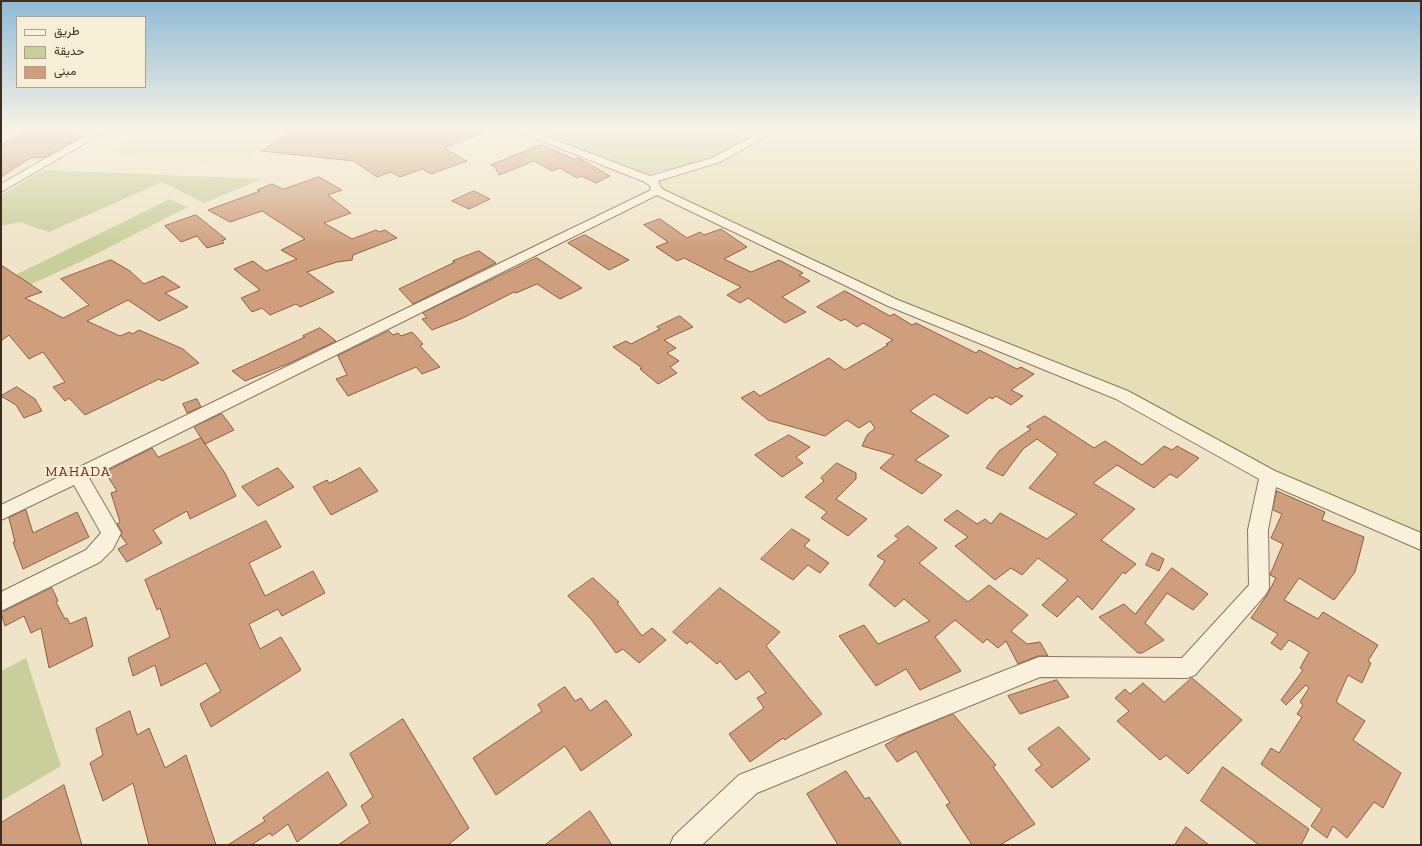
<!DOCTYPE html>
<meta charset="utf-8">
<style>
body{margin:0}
#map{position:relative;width:1422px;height:846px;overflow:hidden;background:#f0e4c8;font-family:"Zilla Slab",Vazirmatn,serif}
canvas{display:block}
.frame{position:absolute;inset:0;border:2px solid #3d2e20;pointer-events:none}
.legend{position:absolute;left:16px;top:16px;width:130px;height:72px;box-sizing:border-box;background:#f7eed8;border:1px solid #ada18e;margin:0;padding:5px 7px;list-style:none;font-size:12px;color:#3d2e20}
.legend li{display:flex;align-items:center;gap:8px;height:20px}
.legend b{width:20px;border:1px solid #ada18e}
</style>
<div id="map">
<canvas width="1422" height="846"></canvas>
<div class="frame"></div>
<ul class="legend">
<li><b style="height:5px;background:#faf1dc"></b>طريق</li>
<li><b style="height:11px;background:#c9cf9b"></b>حديقة</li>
<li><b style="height:11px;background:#cf9f7d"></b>مبنى</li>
</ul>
</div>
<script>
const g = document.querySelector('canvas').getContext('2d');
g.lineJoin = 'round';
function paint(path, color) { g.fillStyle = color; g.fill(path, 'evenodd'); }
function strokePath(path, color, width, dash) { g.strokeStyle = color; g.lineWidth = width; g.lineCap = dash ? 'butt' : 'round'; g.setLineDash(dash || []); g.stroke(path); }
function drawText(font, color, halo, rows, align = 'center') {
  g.font = font + ' "Zilla Slab",serif'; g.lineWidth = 4; g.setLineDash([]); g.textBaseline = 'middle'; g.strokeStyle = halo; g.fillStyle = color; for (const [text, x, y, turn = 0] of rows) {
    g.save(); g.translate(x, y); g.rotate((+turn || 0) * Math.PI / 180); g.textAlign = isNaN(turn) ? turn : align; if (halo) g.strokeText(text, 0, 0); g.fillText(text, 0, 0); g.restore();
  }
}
paint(new Path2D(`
 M143,130H291L238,164L122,157L109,149Z
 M788,130H1328L1337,135L1377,130H1421V542L1269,476L1121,395L893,303L657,191L655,184L717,165Z`), '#e6deb5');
paint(new Path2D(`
 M556,130H728L752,140L694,165L642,175L542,137Z
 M44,170L262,179L204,203L162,182L49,232L20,222L1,226V195Z
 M170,199L188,207L80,262L1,298V282Z
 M26,658L61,766L1,801V671Z`), '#c9cf9b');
const building = new Path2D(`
 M294,130H488V131L444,148L467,161L431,174L422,169L400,177L391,172L377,177L354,161L261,151Z
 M26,131L83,135L46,157L30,158L1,177V145Z
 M541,145L575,159L579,158L610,176L596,183L581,176L577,178L560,168L552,171L534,161L499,175L495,167L491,165Z
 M319,177L342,190L328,195L351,213L324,223L352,239L376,230L379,232L385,230L397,238L353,255L352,260L337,262L307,272L334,292L300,307L296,304L270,315L262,308L252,312L241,298L260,290L234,269L253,261L266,271L297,259L281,250L305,239L262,211L230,222L208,210L260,191L257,190L272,184L283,189Z
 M474,191L490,199L469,209L452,201Z
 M196,215L226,239L222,241L224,243L207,248L197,236L181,242L165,226Z
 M660,219L687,238L700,232L704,235L721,229L747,247L724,259L751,272L779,260L803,273L799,275L810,281L782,297L806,312L785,323L748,298L740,303L727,295L741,287L684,258L677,261L656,247L668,242L644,225Z
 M585,235L629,260L609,270L568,243Z
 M479,251L496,263L413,304L399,289L455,262L453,261Z
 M537,258L582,288L560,299L537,284L516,293L514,292L463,318L432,330L422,319L427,318L423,313Z
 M111,260L130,271L144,284L163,276L180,287L165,293L188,307L159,321L128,300L87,321L120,336L130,332L132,334L139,330L183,349L199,363L162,381L159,379L85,415L69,398L65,401L53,387L65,382L43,352L29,359L9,335L1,341V265L42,292L25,298L63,318L89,305L61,279Z
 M845,291L890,316L894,314L912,325L916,323L976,353L979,350L1017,369L1021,367L1034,374L1011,390L1023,396L1011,405L996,396L992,399L990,397L967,414L934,394L910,411L949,436L915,460L942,475L922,494L880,468L894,455L862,446L867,435L875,428L870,421L859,428L847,420L825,436L768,420L741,398L754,391L760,396L829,358L845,370L888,345L886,344L893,340L863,323L857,327L845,319L841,321L817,307Z
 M680,316L693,327L664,340L676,348L667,353L679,361L670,367L677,373L658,384L640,369L642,368L613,347L626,341L631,344L660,329L657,327Z
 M320,328L336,341L290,363L245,381L232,371L305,337L303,336Z
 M389,331L393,335L398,333L401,336L412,332L423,344L420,346L440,367L422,374L416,367L348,396L336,379L347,375L338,356Z
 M17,387L35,399L42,411L24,418L16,405L1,396Z
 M197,399L201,407L187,413L183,404Z
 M222,414L234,430L205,444L194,427Z
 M1045,416L1094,448L1105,441L1142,465L1164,446L1172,450L1177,446L1199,458L1177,478L1170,474L1154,488L1117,465L1093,483L1135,509L1101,540L1136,564L1125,574L1123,572L1092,610L1078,596L1057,617L1042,605L1068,580L1038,558L1022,575L1011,568L995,580L955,546L968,537L944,520L957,510L977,524L985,519L991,524L1000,513L1047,539L1077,514L1029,488L1058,454L1037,439L1023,449L1003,476L986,468L999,451L1031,429L1027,427Z
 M789,435L810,447L796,457L803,463L782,477L755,455Z
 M201,438L225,473L236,496L190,519L187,511L153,530L162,543L127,562L118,549L127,544L121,536L122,532L117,524L120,522L111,493L117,491L105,472L152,448L158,457Z
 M837,463L856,473V479L836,499L867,519L848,536L821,518L827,512L805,497L824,481L821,478Z
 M278,468L294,487L258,506L242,487Z
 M360,468L378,491L331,515L313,487L327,480L329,483Z
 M1277,491L1325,512L1322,520L1364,537L1355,572L1334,600L1299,578L1284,600L1318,619L1323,612L1378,645L1368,661L1371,663L1362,683L1348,675L1336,702L1365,721L1353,740L1401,773L1383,808L1374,802L1347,838L1333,826L1327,838L1311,826L1322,809L1261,764L1271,748L1279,753L1302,717L1297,714L1303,705L1300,702L1309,688L1306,685L1286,705L1281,700L1303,670L1300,668L1309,652L1289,640L1281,650L1271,643L1278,634L1251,618L1267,595L1276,578L1270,575L1283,544L1271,538L1282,514L1273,510Z
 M26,510L33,533L77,512L89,537L23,569L13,542H15L9,518Z
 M266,521L281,547L249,563L265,596L313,571L325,593L282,616L278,609L249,624L260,649L281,637L301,670L211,727L200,704L221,691L206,663L161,686L155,665L133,676L128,658L170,637L160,608L157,610L145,580Z
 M908,526L937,548L919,563L968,602L989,585L1028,615L1011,631L1027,644L1040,642L1048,656H1038L1018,664L1006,641L998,648L987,639L983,643L955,620L935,637L961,671L920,690L906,669L876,686L839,636L864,625L878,644L930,621L904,599L895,607L869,585L885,561L877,556L899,539L895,536Z
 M792,529L810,540L804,546L829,563L820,573L808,565L793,580L761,559Z
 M1152,553L1164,559L1159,571L1146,565Z
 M1172,568L1208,594L1193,610L1167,593L1145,623L1164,640L1142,653H1138L1099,617L1124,604L1135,614Z
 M593,578L619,602L617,603L642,636L652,628L666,640L639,663L623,649L616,653L591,619L568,596Z
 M52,588L58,601L56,602L65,619L67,618L70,624L86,617L93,646L49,668L41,628L31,633L24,616L5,626L1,613Z
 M720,588L780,632L766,646L822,714L785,740L783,738L750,762L729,734L764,708L757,698L766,693L749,671L736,680L720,661L717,664L690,641L687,644L673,632Z
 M1192,678L1242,720L1188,774L1166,755L1160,760L1117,721L1129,711L1115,698L1125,689L1130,694L1143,683L1164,702Z
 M1057,680L1069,697L1020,714L1008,696Z
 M565,687L575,701L581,698L590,711L606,700L632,735L581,771L565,746L496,795L473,758L542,711L538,705Z
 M130,711L137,735L149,728L165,768L186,755L216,845H149L133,783L103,801L90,763L103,755L96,729Z
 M953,714L996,765L993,767L1035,824L1000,845H972L946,805L950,803L916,751L897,762L885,745L902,735Z
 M403,719L469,828L448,845H338L370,823L361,806L373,797L350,754Z
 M1059,727L1090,759L1052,788L1035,770L1042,765L1028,749Z
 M1223,767L1309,829L1301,845H1259L1201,801Z
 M846,771L865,799L869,797L902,845H838L807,794Z
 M328,772L347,805L297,842L288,824L272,836L270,833L251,845H228L265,821L263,818Z
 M64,785L82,845H1V823Z
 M590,811L612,845H545Z
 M1186,827L1209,845H1175Z`);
paint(building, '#cf9f7d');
strokePath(building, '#8d5f41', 1);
const minor = new Path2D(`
 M95,130H108L1,192V184Z
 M514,130H529L650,176L712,158L765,130H778L720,162L658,181L662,189L898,300L1128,391L1275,471L1421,533V550L1276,487L1268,530L1269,588L1266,594L1195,675L1187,678L1040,677L757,793L702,845H670L674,836L739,775L1039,657L1182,658L1249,585L1248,530L1259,479L1116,399L888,306L657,195L89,478L121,533L113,549L100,562L1,611V592L86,550L101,533L74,485L1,520V505L651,190L650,186L645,182Z`);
strokePath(minor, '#8d765c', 2);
paint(minor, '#faf1dc');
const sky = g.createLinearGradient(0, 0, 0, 249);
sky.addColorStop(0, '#8fbad6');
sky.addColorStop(0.52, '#f8f3e6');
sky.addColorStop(1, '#f8f3e600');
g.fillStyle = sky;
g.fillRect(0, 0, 1422, 249);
g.letterSpacing = '1px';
drawText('14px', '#6b2e1e', '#f7eed8', [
 ["MAHADA",78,472]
]);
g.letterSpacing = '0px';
</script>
